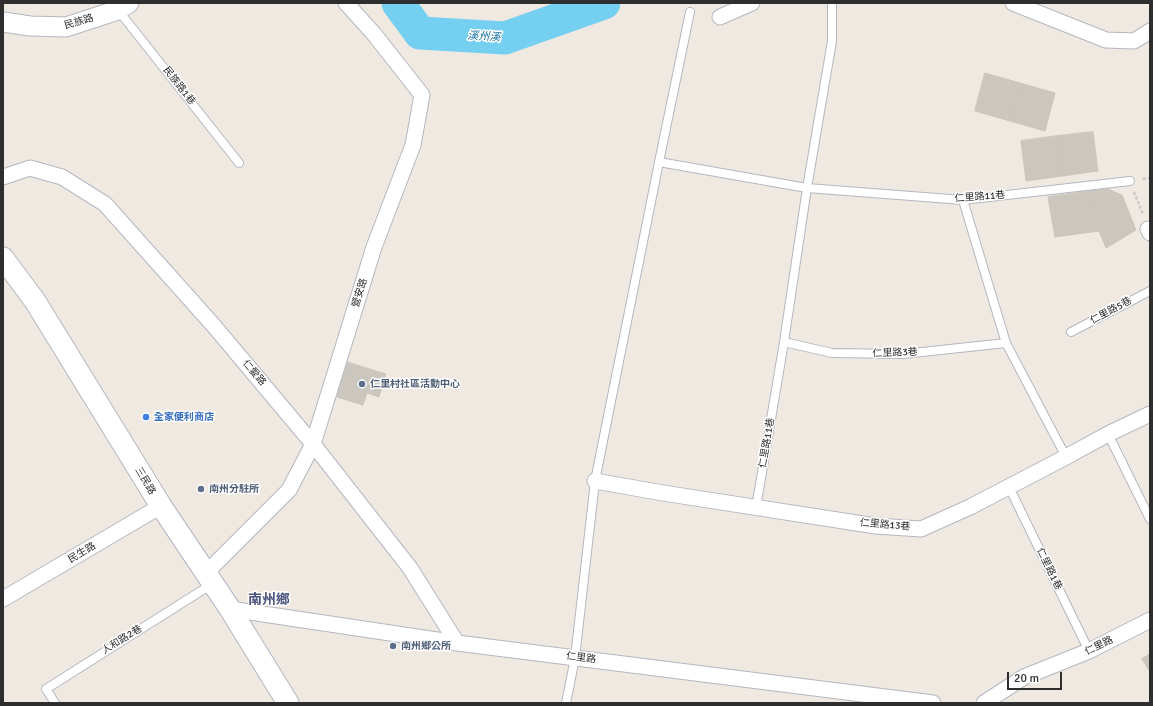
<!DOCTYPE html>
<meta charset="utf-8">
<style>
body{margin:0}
#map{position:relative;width:1153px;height:706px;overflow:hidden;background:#efe9e1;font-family:Signika,sans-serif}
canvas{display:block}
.frame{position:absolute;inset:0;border:4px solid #2e2e2e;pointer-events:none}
.scale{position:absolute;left:1007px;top:672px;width:55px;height:18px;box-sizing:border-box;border:2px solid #2e2e2e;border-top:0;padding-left:5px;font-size:12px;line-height:14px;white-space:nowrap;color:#2e2e2e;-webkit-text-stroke:3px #fff;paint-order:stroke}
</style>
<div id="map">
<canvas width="1153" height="706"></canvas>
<div class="frame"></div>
<div class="scale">20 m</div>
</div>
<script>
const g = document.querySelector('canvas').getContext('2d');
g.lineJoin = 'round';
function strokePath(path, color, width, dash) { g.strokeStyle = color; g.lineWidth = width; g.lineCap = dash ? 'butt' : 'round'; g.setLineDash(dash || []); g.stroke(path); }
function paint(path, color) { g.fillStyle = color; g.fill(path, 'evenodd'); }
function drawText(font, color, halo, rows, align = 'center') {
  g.font = font + ' Signika,"Noto Sans TC",sans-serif'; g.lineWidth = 3; g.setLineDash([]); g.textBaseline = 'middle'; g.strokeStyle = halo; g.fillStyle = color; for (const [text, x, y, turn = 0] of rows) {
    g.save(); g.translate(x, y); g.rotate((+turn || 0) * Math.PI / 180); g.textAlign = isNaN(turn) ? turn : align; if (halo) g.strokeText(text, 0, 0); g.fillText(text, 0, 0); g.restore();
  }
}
strokePath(new Path2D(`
 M398,3L420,33L505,38L604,3`), '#75cff0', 33);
const building = new Path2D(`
 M985,73L1020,83L1010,121L975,111Z
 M1020,83L1055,93L1045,131L1010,121Z
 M1093,132L1098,171L1062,176L1057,136Z
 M1057,136L1062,176L1026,181L1021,141Z
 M1108,189L1122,195L1136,230L1106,248L1099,231L1091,191Z
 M1091,191L1099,231L1055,237L1048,197Z
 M347,362L386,374L379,397L367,393L363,405L337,397Z
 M1150,654V672L1142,659Z`);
paint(building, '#cbc7bf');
strokePath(building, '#cbc5ba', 1);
const service = new Path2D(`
 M118,10L239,163
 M659,162L807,188L963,200L1130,181
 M963,200L1006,343L1066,457
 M1071,332L1150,291
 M784,342L832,353L903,354L1006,343
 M1108,434L1150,519
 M1009,487L1089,651
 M756,508L784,342L807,188L832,41V3
 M55,703L46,689L212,584
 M566,703L575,658L595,481L659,162L690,12`);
const minor = new Path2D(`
 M1013,3L1106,40L1134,41L1150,31
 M720,17L752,3
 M3,177L30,168L62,177L105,204L214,326L313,444L410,568L457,643
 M1148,229L1150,233
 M595,481L663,493L876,526L921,529L970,507L1066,457L1108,434L1150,414
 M206,573L289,490L313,444L374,247L413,145L422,95L374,34L346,3
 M3,599L161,506
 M230,609L457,643L933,703
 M984,703L1024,677L1089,651L1150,620`);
const tertiary = new Path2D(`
 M3,22L30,26L66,27L118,10L129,3`);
const secondary = new Path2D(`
 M3,258L35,301L161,506L230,609L288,703`);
strokePath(service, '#b4b7c1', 10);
strokePath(minor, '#b4b7c1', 17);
strokePath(tertiary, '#b4b7c1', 21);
strokePath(secondary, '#b4b7c1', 23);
strokePath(new Path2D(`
 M1143,179L1150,178
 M1134,192L1143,214`), '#c9c9c9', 2.5, [3, 2]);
strokePath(service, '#fff', 8);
strokePath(minor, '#fff', 15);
strokePath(tertiary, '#fff', 19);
strokePath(secondary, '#fff', 21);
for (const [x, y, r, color] of [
 [362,384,4,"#5c6f8a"],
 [146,417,4,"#3f7fe0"],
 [201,489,4,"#5c6f8a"],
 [393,646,4,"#5c6f8a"]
]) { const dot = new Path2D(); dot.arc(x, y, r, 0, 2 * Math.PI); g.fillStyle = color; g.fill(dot); strokePath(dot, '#fff', 1.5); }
drawText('10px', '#2e2e2e', '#fff', [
 ["民族路",79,22,-16],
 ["民族路1巷",179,86,52],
 ["仁里路11巷",980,197,-4],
 ["營安路",360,293,-73],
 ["仁里路5巷",1111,311,-28],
 ["仁里路3巷",895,353,-2],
 ["仁愛路",254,373,50],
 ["仁里路11巷",767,443,-80],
 ["三民路",145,481,59],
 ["仁里路13巷",885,525,5],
 ["民生路",82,553,-31],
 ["仁里路1巷",1049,569,64],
 ["人和路2巷",122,640,-32],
 ["仁里路",1099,646,-26],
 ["仁里路",581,658,7]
]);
drawText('bold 10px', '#4e5e75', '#fff', [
 ["仁里村社區活動中心",370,384],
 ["南州分駐所",209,489],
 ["南州鄉公所",401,646]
], 'left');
drawText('bold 10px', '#366cbe', '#fff', [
 ["全家便利商店",154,417]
], 'left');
drawText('italic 11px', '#0d6fa3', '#fff', [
 ["溪州溪",484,37,3]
]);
drawText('bold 14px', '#4d5680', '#fff', [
 ["南州鄉",269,600]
]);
</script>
